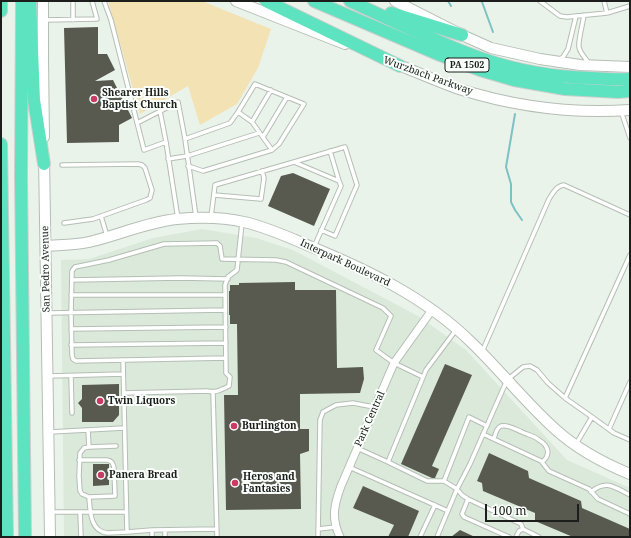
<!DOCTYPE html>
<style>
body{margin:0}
#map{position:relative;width:631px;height:538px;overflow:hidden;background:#eaf3ea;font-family:"Noto Serif",serif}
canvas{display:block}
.frame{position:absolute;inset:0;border:2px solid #1b1e1b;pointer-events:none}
.scale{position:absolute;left:485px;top:504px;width:94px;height:18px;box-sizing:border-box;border:2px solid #1b1e1b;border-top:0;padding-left:5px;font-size:12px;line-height:14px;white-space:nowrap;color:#1b1e1b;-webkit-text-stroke:3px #fbfffb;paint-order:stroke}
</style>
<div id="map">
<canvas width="631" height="538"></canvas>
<div class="frame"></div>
<div class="scale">100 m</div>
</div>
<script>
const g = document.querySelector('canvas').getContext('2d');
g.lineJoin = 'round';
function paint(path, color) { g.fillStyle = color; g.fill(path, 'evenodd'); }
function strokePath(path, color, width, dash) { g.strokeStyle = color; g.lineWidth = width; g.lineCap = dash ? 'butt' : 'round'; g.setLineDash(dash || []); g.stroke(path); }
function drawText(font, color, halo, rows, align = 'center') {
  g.font = font + ' "Noto Serif",serif'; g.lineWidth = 4; g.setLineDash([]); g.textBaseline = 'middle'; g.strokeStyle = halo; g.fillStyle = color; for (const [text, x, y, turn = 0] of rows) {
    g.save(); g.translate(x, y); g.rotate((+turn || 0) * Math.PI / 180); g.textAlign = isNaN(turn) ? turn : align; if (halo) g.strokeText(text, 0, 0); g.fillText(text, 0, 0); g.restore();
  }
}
paint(new Path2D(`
 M202,229L256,238L293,250L418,316L466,350L567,460L630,488V537H64L61,260L89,259L153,238Z`), '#dae9da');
paint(new Path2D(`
 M108,1H202L271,29L258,68L237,104L200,125L188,86L140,114Z`), '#f3e2b4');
strokePath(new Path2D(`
 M448,1L451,6
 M481,1L482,2L493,32
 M515,114L506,167L511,184V202L515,210L522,220`), '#7ec1c4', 2);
paint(new Path2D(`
 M98,27V54H107L115,70L95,81L113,80L132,118L119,125V142L67,143L64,28Z
 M293,173L330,189L314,226L268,206L281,176Z
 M295,282V290H336L337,368L363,367L364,379L360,393L300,394V429H309V451L300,454L301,509L226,510L224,395H238L237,324H230V315H229V291H230V285H239V283Z
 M445,364L472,375L432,466L439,469L435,478H432L401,464Z
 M119,384V415L113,422H82V408L78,403L82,399V385Z
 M489,453L528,471L529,478L581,501L582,508L630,529V537H573L535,521V513L483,491L482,483L477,481Z
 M93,464H109V485L93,486Z
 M363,486L419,511L408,537H388L394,525L353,508Z
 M460,530L475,537H451Z`), '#585a50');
const lane = new Path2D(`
 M73,1V20
 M104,1L111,20L144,150L166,142L178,219
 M540,1L560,16L567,17L607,13L630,6
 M604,1L607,13
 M584,15C583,23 578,40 579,47C580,53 585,58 589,63
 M44,20L97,19L92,1
 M558,60L563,57L568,49L576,16
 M160,111L166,142
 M621,111L630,138
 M252,122L271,90
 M137,123L178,102L185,139L230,123L238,112
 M263,137L287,97
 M185,139L196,217
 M330,151L339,181
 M168,159L187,156L259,133
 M294,162L345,147L357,185L335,236L321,230
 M62,165L138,164L142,165L145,168L152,190L150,198L146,200L93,219L64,223
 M188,166L203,171L272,150L279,144L304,104L255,84L238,112L252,122L272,150
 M214,195L261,199L264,178L262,171
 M101,216L107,236
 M211,217L215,185L294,162L339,181L341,186L314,247
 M72,280L181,278L228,279
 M71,295H225
 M48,313L225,310
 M71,329L226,327
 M71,345L226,343
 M482,352L549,199C553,193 556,186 564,185L630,215
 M226,358L76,361L73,359L72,355L71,313L72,271L75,267L109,260L164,244L217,243L220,246L222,259L276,260L286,262L383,308L391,316L376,350L394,363L423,377
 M123,360L127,532L152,530L217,529
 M49,376L123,374
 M71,376L72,413
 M124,393L207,391C216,393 221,390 229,386L230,377L226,373L225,285L228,277L237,270L242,223
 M213,393L217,537
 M565,398L592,417L576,444
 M592,417L614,433L630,440
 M487,426L469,417L444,481L457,489L462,495L468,499L521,524L523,529L539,537
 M609,429L630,382
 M88,430L89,447L84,448L80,453L79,476L80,491L82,494L89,497C90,510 90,532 108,533C114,533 120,532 127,532
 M50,432L124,428
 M483,434L541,461L549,471L589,489L598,499L630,514
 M494,439C495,435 496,428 501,426C508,424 517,430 522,432C528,435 535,436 539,440C549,446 551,455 542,462
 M89,447L116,446
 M357,448L388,462L426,370L456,330
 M79,460H107C112,461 113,463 114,468L115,496L89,497
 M388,462L427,481H444
 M349,467L448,511
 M591,492C606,479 614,487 630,495
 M468,499L462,514L464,517L509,537
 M51,512H126
 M80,512L81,537
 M318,529L336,527
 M152,530V537
 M165,530V537
 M318,537L320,420L323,412L336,405L353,403L374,407
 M420,537L435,505
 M437,537L457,489L470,464L507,380L523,367L530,366L537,370L548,383L565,398L630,255
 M516,537L519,531L523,529`);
const street = new Path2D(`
 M340,537C331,518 334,505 341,486L394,363L432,310`);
const secondary = new Path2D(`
 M43,1V60L44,137
 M236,1L345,44
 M395,1L462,35L491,48L540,59L580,65L630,67
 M393,63C415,71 436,81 459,89C513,106 572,114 630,110
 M44,157L50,537
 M46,246C59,245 77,245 89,242C119,235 147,222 177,219C199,217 222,217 244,222C266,227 286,236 307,245C366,269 425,297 471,342C500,370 525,402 555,429C577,449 603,463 630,474`);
const highway = new Path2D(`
 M22,1L21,177L25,537
 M30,1L34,100L44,164
 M266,1L400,66
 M314,1L440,55L480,70L514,80L565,89L618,92L630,91
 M350,1C394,21 437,43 483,59C518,71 555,77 591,78C604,79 617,80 630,79
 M1,11V1
 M391,13L462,35
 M1,144L7,537`);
strokePath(lane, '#b5beb5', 5.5);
strokePath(street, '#b5beb5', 9);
strokePath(secondary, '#b5beb5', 12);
strokePath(highway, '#cdcecd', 14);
strokePath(lane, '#fff', 3.5);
strokePath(street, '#fff', 7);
strokePath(secondary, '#fff', 10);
strokePath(highway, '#5de3bf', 12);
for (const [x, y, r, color] of [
 [94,99,4,"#c93b65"],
 [100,401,4,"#c93b65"],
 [234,426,4,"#c93b65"],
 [101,475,4,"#c93b65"],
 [235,483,4,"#c93b65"]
]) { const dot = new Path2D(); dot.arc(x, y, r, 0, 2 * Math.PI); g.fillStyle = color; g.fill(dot); strokePath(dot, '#fbfffb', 1.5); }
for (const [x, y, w] of [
 [467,65,44]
]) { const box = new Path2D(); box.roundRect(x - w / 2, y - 7, w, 14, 3); g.fillStyle = '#fbfffb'; g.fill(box); strokePath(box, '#1b1e1b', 1); }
drawText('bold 9px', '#1b1e1b', null, [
 ["PA 1502",467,65]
]);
drawText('10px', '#1b1e1b', '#fbfffb', [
 ["Wurzbach Parkway",428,76,20],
 ["Interpark Boulevard",345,263,25],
 ["San Pedro Avenue",46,269,-91],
 ["Park Central",370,419,-66]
]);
drawText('bold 10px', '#1b1e1b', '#fbfffb', [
 ["Shearer Hills",102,93],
 ["Baptist Church",102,105],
 ["Twin Liquors",108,401],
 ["Burlington",242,426],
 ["Panera Bread",109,475],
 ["Heros and",243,477],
 ["Fantasies",243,489]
], 'left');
</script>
